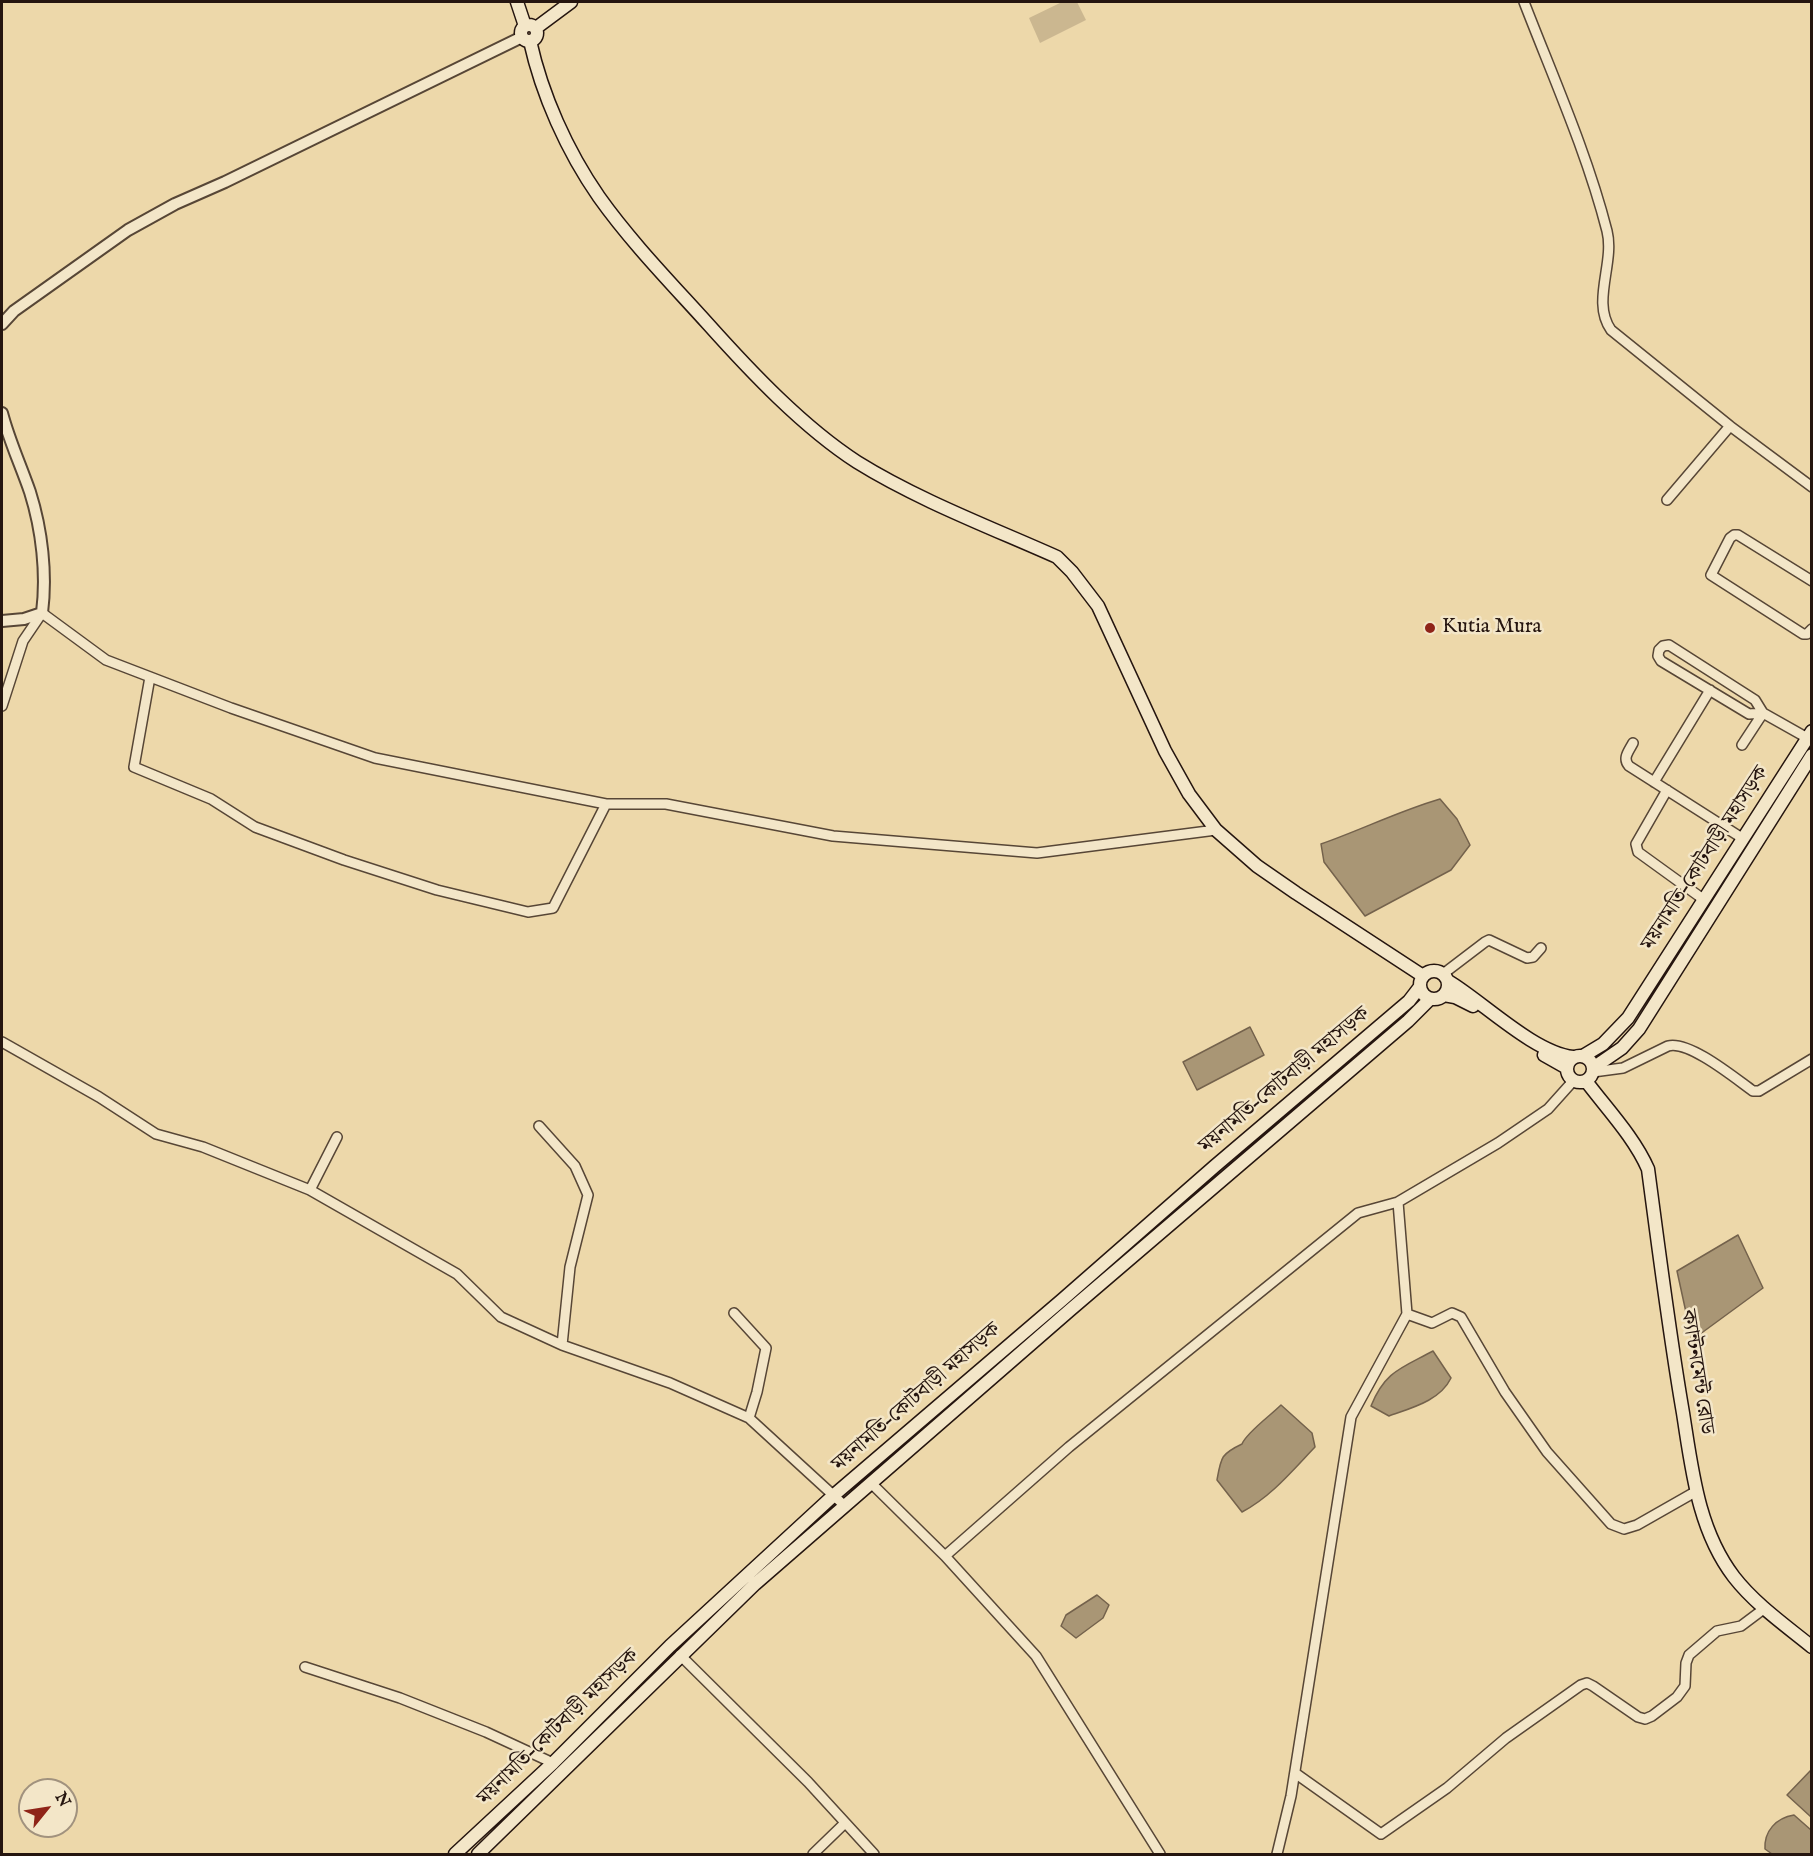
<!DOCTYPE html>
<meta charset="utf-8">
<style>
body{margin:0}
#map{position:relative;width:1813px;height:1856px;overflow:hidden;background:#edd8aa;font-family:"IM FELL English",serif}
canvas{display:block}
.frame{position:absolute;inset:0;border:3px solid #25150f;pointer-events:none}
.north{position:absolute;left:18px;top:1778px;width:60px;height:60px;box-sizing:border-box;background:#f3e6c8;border:2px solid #a1927e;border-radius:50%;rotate:60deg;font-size:16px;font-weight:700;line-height:24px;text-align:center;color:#25150f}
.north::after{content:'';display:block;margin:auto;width:21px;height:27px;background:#8f2418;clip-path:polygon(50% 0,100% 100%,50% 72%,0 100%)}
</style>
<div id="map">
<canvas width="1813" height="1856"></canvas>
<div class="frame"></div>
<div class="north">N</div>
</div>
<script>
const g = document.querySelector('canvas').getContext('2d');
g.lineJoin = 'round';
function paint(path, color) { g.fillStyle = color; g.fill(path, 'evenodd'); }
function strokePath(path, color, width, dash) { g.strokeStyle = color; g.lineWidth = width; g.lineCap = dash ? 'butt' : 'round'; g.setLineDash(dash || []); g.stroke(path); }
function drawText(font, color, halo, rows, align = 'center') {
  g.font = font + ' "IM FELL English","Noto Serif Bengali",serif'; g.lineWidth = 5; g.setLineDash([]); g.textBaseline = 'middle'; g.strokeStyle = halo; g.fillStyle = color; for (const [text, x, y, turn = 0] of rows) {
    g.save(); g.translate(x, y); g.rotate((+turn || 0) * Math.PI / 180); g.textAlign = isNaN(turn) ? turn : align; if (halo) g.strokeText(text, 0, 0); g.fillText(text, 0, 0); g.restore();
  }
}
paint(new Path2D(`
 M1062,2H1077L1086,20L1040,43L1029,18Z`), '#cbb790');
const water = new Path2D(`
 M1440,799L1457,819L1470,845L1451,870L1365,916L1324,862L1321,844C1361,830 1399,811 1440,799Z
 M1250,1027L1264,1055L1197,1090L1183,1062Z
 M1738,1235L1763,1288L1692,1340L1677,1271Z
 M1433,1351L1451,1378C1440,1401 1411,1408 1389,1416L1371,1406C1385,1371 1402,1368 1433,1351Z
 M1281,1405L1312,1433L1315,1447C1293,1470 1271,1497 1242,1512L1217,1480C1221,1457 1221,1454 1242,1444C1246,1433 1271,1415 1281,1405Z
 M1097,1595L1109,1605L1103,1618L1076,1638L1061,1626L1066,1615Z
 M1811,1770V1817L1787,1795Z
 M1794,1815L1811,1830V1854H1772L1765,1849C1764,1831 1776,1818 1794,1815Z`);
paint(water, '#a99675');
strokePath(water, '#74624c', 1.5);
const minor = new Path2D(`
 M1524,2C1553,77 1587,153 1607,231C1615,263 1591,302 1611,330L1730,426L1812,487
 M1667,500L1730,426
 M1812,581L1738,535H1734L1730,538L1711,575L1803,634H1807L1812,629
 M150,677L134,767L211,799L255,827L344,860L437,890L528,912L553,908L606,804
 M2,706L23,641L42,613L106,660L231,708L375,758L606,804H666L833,836L1037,853L1216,830
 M1763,713L1749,714L1661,661L1658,656L1659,650L1663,646L1669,645L1755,700L1763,713L1811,740
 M1633,743C1629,751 1622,758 1629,766L1742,838
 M1742,745L1763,713
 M1654,782L1710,690
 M1667,790L1636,844L1638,852L1703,899
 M1443,974L1485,942L1489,940L1527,958L1533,957L1541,948
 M2,1042L99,1097L156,1134L203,1147L310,1190L457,1274L501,1317L562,1345L670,1383L749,1418L845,1506
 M1593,1072L1623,1068L1668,1046C1689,1040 1736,1079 1753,1091H1759L1812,1059
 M539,1126L575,1166L588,1195L570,1267L562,1345
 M310,1190L337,1137
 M734,1313L766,1348L757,1392L749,1418
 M1407,1314L1432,1323L1452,1313L1461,1317L1505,1392L1547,1452L1611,1524L1624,1529L1637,1525L1695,1492
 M871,1483L945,1556L1069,1447L1358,1213L1398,1202
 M945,1556L1036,1656L1160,1854
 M680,1655L808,1782L874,1854
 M305,1667L400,1698L486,1732L553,1763
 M1295,1773L1381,1834L1447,1788L1506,1738L1581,1685L1587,1683L1593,1686L1638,1717L1645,1719L1652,1716L1677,1697L1685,1686L1686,1663L1689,1655L1717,1631L1741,1626L1765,1608
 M813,1854L845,1823
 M1277,1854L1291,1796L1351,1417L1407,1314L1398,1202L1498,1143L1548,1109L1574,1080`);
const tertiary = new Path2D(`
 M2,324L14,311L128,230L175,204L225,182L522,37
 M2,413C9,440 21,466 30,492C42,530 47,574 42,613L24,619L2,621`);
const secondary = new Path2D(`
 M517,2L525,26
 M521 33a8 8 0 1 1 16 0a8 8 0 1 1-16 0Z
 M536,28L571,2
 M530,41C542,95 567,151 599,197C631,242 671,283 708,324C751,372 803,427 857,462C918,500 992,528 1057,557L1072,572L1098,606L1165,751L1189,794L1216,830L1257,866L1296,893L1423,976
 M1420 985a14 14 0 1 1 28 0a14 14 0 1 1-28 0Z
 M1448,981C1483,1002 1534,1053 1573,1057
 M1444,995L1455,997L1473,1006
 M1544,1055L1567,1068
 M1567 1069a13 13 0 1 1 26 0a13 13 0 1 1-26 0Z
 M1583,1056L1603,1044L1628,1018L1812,731
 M1593,1068L1622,1048L1639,1029L1812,755
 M1586,1081C1607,1109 1634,1137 1648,1169C1659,1251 1669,1332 1683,1413C1692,1470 1698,1530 1734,1577C1755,1604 1785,1625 1812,1647
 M455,1854L553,1763L670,1646L834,1495L1062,1300L1215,1166L1409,1001L1419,988
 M478,1854L755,1584L1070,1310L1408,1021L1430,999`);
strokePath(minor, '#574636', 12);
strokePath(tertiary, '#574636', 14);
strokePath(secondary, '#25150f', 15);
strokePath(minor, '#f3e6c8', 9);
strokePath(tertiary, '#f3e6c8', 10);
strokePath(secondary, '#f3e6c8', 12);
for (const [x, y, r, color] of [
 [1430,628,6,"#8f2418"]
]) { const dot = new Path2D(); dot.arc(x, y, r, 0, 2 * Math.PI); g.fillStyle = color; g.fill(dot); strokePath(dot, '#f3e6c8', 2); }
drawText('21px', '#25150f', '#f3e6c8', [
 ["Kutia Mura",1442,628]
], 'left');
drawText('21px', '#25150f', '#f3e6c8', [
 ["ময়নামতি–কোটবাড়ী মহাসড়ক",1706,859,-57],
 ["ময়নামতি–কোটবাড়ী মহাসড়ক",1285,1081,-40],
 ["ক্যান্টনমেন্ট রোড",1696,1372,81],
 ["ময়নামতি–কোটবাড়ী মহাসড়ক",917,1398,-41],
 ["ময়নামতি–কোটবাড়ী মহাসড়ক",559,1728,-44]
]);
</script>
